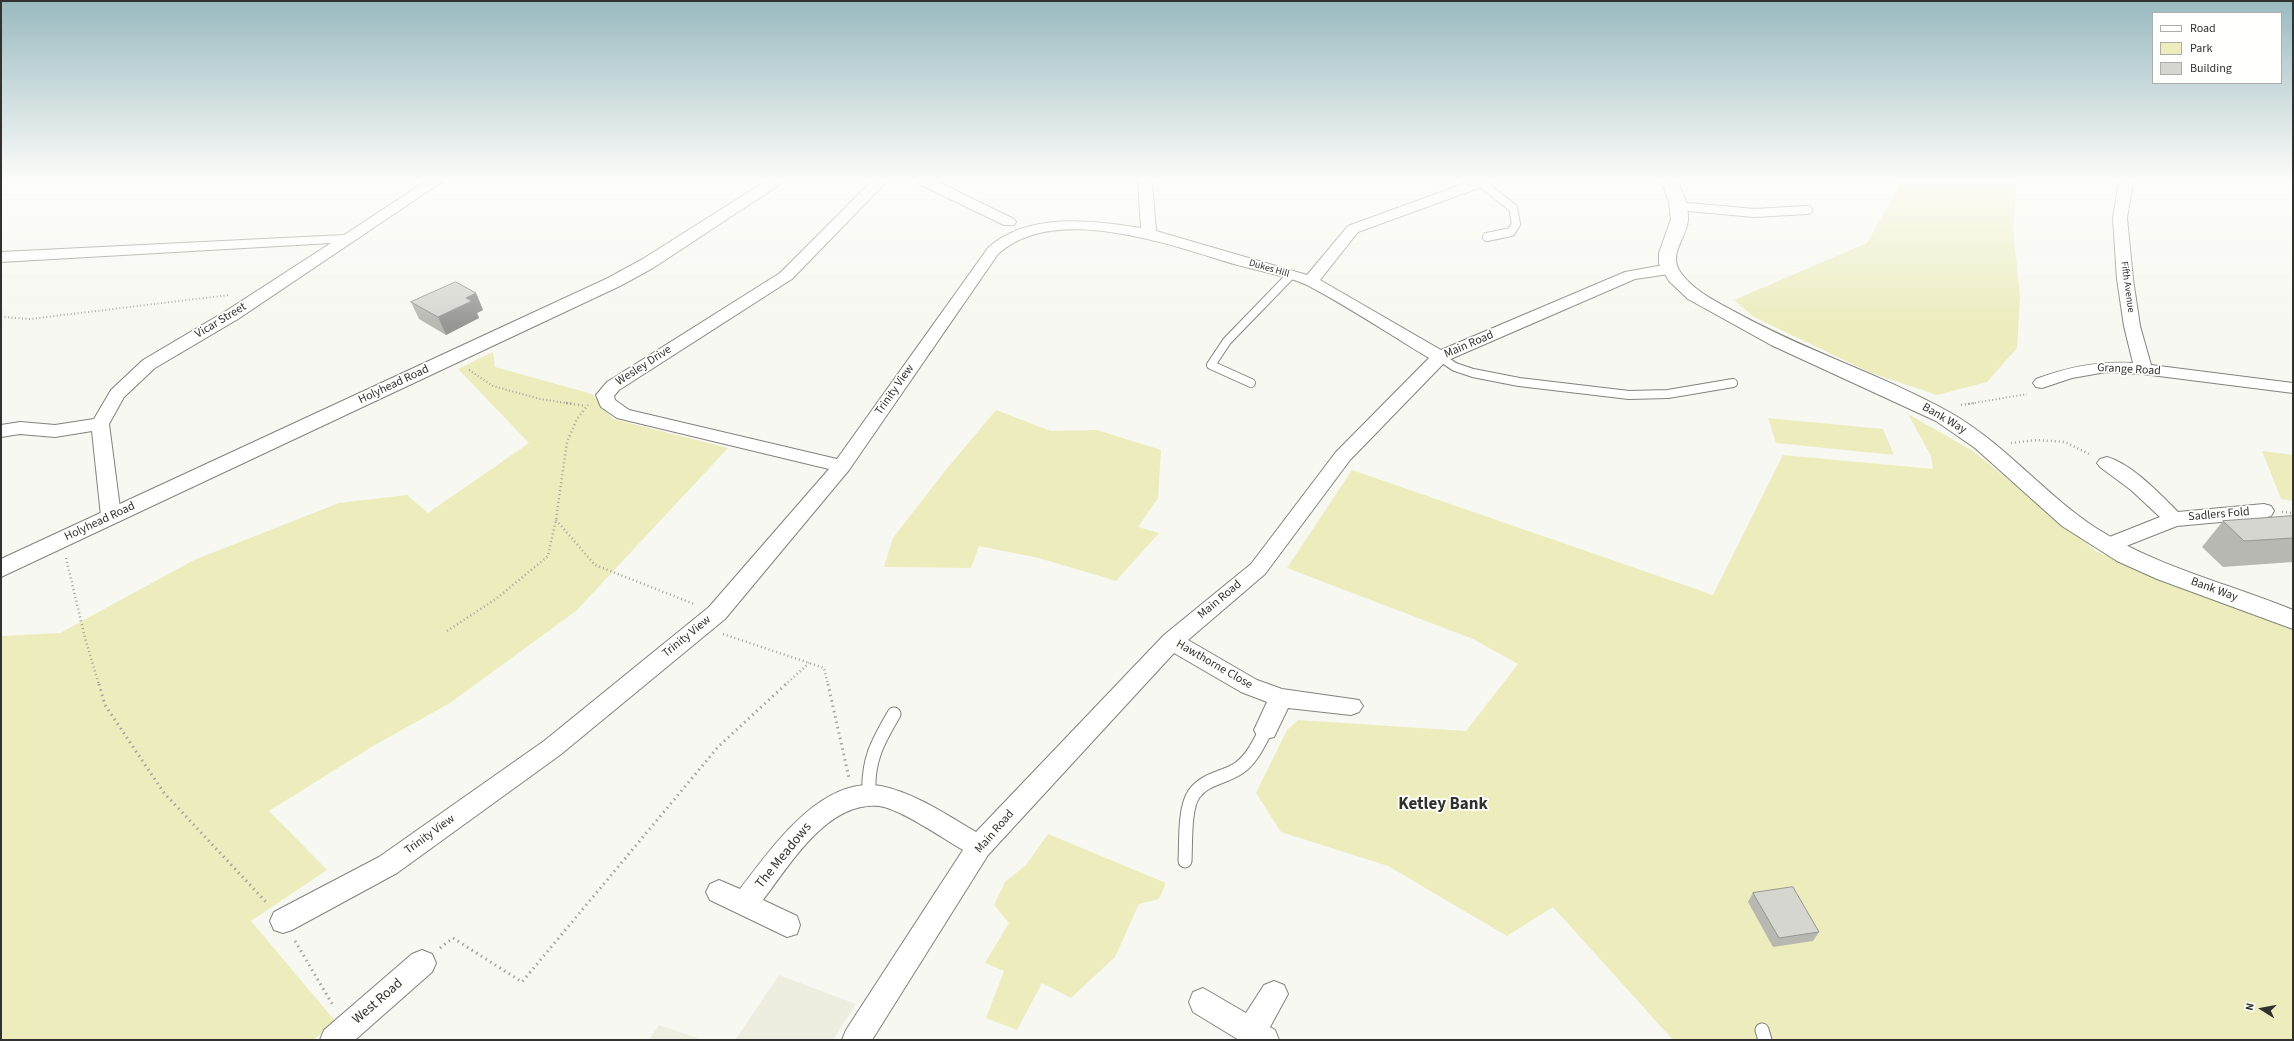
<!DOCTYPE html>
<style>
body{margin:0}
#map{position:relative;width:2294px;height:1041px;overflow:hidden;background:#f8f8f2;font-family:"Source Sans 3",sans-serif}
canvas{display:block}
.frame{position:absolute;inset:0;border:2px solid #31312f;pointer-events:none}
.legend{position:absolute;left:2152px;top:12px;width:130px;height:72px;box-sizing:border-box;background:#fffffe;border:1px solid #adadab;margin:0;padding:5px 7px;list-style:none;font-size:12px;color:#31312f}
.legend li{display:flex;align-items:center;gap:8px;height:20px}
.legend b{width:20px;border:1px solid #adadab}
.north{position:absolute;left:2242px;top:989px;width:40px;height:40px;-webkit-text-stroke:3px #fffffe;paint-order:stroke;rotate:281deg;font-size:11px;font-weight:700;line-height:16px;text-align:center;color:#31312f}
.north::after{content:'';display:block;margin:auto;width:14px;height:18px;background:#31312f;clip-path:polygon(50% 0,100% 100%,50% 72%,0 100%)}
</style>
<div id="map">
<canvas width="2294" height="1041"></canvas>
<div class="frame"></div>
<ul class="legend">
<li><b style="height:5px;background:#fff"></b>Road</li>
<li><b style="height:11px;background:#ececbd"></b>Park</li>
<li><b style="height:11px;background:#d6d6d0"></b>Building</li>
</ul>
<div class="north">N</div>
</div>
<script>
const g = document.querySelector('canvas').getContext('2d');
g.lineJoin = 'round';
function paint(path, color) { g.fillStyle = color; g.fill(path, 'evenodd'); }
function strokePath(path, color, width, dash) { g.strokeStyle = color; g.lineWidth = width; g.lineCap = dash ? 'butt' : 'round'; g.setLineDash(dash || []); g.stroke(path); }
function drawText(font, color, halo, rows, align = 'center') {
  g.font = font + ' "Source Sans 3",sans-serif'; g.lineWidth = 3.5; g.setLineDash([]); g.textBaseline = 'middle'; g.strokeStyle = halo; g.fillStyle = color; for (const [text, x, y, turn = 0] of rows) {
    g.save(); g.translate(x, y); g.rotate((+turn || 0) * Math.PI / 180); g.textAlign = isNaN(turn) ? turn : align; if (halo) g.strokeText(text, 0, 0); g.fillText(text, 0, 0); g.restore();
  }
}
paint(new Path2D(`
 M779,975L856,1004L833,1040H735Z
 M659,1025L703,1040H649Z`), '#eeeee0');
paint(new Path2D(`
 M1902,181H2017L2013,228L2020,296L2017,348L1987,382L1937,395L1871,373L1754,317L1734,300L1867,243Z
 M493,352L495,367L592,394L613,419L728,448L576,611L450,703L373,746L269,811L327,870L251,921L336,1022L313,1040H1V636L60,633L194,560L339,503L407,495L428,513L529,443L458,369Z
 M996,410L1051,431L1097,430L1161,450L1158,498L1138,527L1159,533L1116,581L1039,558L979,546L971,568L884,567L893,538L945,471Z
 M1908,414L1973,451L2097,552L2293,628V1040H1673L1553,907L1507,936L1388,866L1281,832L1256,793L1287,730L1298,720L1466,731L1518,664L1473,639L1287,568L1352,470L1713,595L1783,455L1933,469L1931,456Z
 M1768,418L1883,429L1894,455L1776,443Z
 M2262,451L2293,455V501L2281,499Z
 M1048,834L1166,883L1159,899L1139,904L1115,957L1071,998L1042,983L1017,1030L986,1018L1004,971L985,963L1009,923L994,905L1005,882L1026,865Z`), '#ececbd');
const serviceFar1 = new Path2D(`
 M1481,183L1513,208L1516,224L1511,232L1487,237
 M1678,206L1754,213L1808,210
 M1440,357L1455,367L1473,373L1519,382L1629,395L1668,394L1733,383
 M1251,383L1211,365L1227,341L1291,275`);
const service = new Path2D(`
 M869,796C867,761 877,743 894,714
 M1185,861C1186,843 1184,808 1194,794C1205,778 1225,778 1239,768C1252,759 1259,743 1266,730
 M1762,1030L1765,1040`);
const minor = new Path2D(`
 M426,181H443L238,319L155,368L124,397L109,424L121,516L118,521L111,523L104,521L101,516L92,431L55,437L20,434L1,437V425L20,422L55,425L94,419L111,390L143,360L226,311L331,243L1,262V252L344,235Z
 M872,181H887L792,279L619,390L614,396L615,400L629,410L837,459L988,248C1027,212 1092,220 1141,228L1138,181H1152L1156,231L1307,275L1348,226L1471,181H1492L1490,184L1358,232L1320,280L1441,350L1625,272L1669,264L1675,266L1677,269L1675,272L1669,274L1635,279L1446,361L1350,460L1265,574L1188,640L1257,680L1282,689L1359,700L1363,706L1359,712L1351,715L1288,708L1274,737L1266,739L1258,737L1254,730L1267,702L1241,692L1174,653L988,855L872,1040H842L846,1030L963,850C942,838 901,809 879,806C827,801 790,865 763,900L797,916L800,925L797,934L787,937L710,900L706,892L710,884L719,880L740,889C771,849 821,775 881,786C915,793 947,815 976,832L1164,635L1251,564L1336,452L1429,358C1389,334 1349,307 1307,285C1288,276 1255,270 1234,264C1170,245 1055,202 998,254L849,470L725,619L560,755L397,873L292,930L283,933L274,930L270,921L274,912L379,857L544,741L709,607L829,469L617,418L601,407L596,395L607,382L780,273Z
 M917,181H936L1014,219L1016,222L1014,225H1004L919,184Z
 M2119,181H2133L2127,218L2133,279L2140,326L2151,365L2293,383V393L2143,374L2106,372L2072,378L2042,388L2036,387L2033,383L2036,379C2068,367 2098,361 2133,363L2124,326L2117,279L2113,218Z
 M2107,457C2132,464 2160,494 2178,512L2264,504L2271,506L2274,511L2271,516L2264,518L2177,526L2116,550L2109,552L2102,550L2099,545L2102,540L2160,517L2131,490L2100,467L2097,463L2100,459Z
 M422,950L432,954L436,963L432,972L355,1040H320L324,1030L412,954Z
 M1274,981L1284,985L1288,994L1270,1027L1275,1030L1279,1040H1239L1193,1012L1189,1002L1193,992L1203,988L1246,1013L1264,985Z`);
const tertiary = new Path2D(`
 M766,181H785L653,268L620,286L1,577V559L608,278L641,260Z
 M1661,181H1677C1683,193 1689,206 1688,220C1687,238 1667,254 1681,273C1695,292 1719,303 1739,314C1808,352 1883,375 1951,413C2005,444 2044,494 2096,528C2157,567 2227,583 2293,610V629L2157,579L2117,561L2062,526L1975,448L1936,421L1771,345L1688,299L1669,281L1659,264V253L1671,219L1669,202Z`);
strokePath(serviceFar1, '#83837d', 10);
strokePath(service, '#83837d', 15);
strokePath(minor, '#83837d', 2);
strokePath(tertiary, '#83837d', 2);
strokePath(new Path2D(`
 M1,317L30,319L229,295
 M469,370L493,386L540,399L573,404
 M1968,404L2027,394`), '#a4a4a0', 2, [1, 2.5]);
strokePath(new Path2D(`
 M566,403L586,406
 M1961,405L1975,403
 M2011,443L2037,440L2065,442L2091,455
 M2282,512L2293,513
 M556,520L595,565L694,604
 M66,558L85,638L99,685
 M447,631L496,599L548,556L556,519L567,442L577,419L588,405
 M723,634L824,668L828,685
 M785,685L809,663`), '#a4a4a0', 2.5, [1, 3]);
strokePath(new Path2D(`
 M99,684L105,705L164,793L267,903
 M828,684L849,778
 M295,941L334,1007
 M440,948L453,938L522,982L718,747L786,684`), '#a4a4a0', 3, [1.5, 4]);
strokePath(serviceFar1, '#fff', 8);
strokePath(service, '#fff', 13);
paint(minor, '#fff');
paint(tertiary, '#fff');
paint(new Path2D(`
 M476,293L483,310L477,313L479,318L446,335L419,319L411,302Z
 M2293,516V562L2223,567L2202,547L2223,521Z
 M1753,893L1819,932L1813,941L1773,947L1748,902Z`), '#b8b8b3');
paint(new Path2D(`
 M476,293L483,310L477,313L479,318L446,335L438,317L466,298Z`), '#969692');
const building = new Path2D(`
 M456,282L476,293L466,298L472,301L438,317L411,302Z
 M2293,516V538L2244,541L2223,521Z
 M1793,887L1819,932L1779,938L1753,893Z`);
paint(building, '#d6d6d0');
strokePath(building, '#969692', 1);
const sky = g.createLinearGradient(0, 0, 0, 327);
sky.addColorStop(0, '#99bac0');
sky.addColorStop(0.55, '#fcfcf9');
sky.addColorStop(1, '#fcfcf900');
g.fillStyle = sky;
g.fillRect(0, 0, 2294, 327);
drawText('10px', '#31312f', '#fffffe', [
 ["Dukes Hill",1269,269,16],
 ["Fifth Avenue",2127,287,82]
]);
drawText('12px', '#31312f', '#fffffe', [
 ["Vicar Street",221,321,-31],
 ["Main Road",1469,345,-23],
 ["Wesley Drive",644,366,-33],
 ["Grange Road",2129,370,3],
 ["Holyhead Road",394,385,-25],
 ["Trinity View",895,390,-55],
 ["Bank Way",1944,419,30],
 ["Sadlers Fold",2219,515,-5],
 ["Holyhead Road",100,522,-25],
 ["Bank Way",2214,590,20],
 ["Main Road",1220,600,-40],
 ["Trinity View",687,637,-39],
 ["Hawthorne Close",1214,665,30],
 ["Main Road",995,832,-49],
 ["Trinity View",430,835,-36]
]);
drawText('14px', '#31312f', '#fffffe', [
 ["The Meadows",784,856,-51],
 ["West Road",378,1002,-41]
]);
drawText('bold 17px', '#31312f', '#fffffe', [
 ["Ketley Bank",1443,805]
]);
</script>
